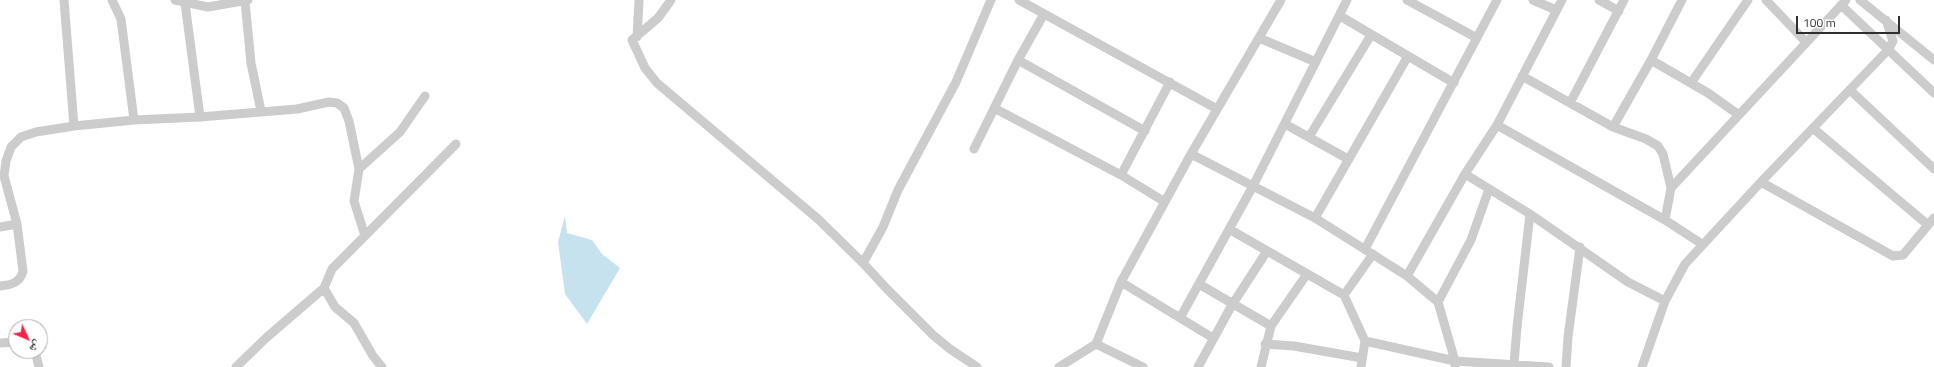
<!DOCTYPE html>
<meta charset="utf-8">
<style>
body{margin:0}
#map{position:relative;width:1934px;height:367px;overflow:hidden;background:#fff;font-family:"Titillium Web","Noto Naskh Arabic",sans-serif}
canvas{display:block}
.north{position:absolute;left:8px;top:319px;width:40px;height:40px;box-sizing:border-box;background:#fff;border:1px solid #acacac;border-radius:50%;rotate:134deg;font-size:11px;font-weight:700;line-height:16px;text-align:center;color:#2f2f2f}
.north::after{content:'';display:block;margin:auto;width:14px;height:18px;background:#f22545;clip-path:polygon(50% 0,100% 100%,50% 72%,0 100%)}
.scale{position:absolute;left:1796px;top:16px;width:104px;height:18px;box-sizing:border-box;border:2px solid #2f2f2f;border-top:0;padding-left:5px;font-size:12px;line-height:14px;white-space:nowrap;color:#2f2f2f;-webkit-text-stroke:3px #fff;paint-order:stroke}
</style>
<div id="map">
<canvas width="1934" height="367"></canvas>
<div class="north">ش</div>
<div class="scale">100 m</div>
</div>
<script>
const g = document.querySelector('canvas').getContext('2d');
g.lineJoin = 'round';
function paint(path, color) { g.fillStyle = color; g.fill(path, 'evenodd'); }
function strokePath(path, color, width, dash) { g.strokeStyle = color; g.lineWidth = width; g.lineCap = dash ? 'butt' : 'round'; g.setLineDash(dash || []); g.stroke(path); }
paint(new Path2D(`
 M565,216L567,233L592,240L602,254L620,268L587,324L565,294L558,242Z`), '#c6e2ee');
strokePath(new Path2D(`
 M64,0L74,126
 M112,0L121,19L134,120
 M175,0L208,7L248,0
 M671,0L658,18L632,40L645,68L657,83L818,219L863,263L887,289L933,335L950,349L977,367
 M1019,0L1217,109
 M1407,0L1477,38
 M1533,0L1556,10
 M1599,0L1619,11
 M1766,0L1806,42
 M1860,0L1934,60
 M245,1L251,63L261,111
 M185,3L200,117
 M1841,5L1934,93
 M1340,16L1454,83
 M637,37L639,0
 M1259,38L1316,62
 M1018,60L1145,131
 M1651,60L1708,93L1739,115
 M1522,76L1613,127L1646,139L1658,146L1663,154L1671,188L1665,220
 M1691,83L1748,0
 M1850,90L1934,169
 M1570,103L1624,0
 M994,108L1121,175L1165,202
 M1285,124L1348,159
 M1497,125L1665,220L1702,244
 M1613,127L1651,60L1682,0
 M1814,129L1928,225
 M1309,137L1371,35
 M974,149L1018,60L1044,14
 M1191,154L1315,218L1407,276L1438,302L1455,361V367
 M359,169L400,132L425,96
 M1465,174L1530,214L1628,282L1665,301
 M1121,175L1170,82
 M1761,182L1893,256L1903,255L1934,218
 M1671,188L1846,0
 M1315,218L1408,56
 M0,227L17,224
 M1229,229L1344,295
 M1365,249L1497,0
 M863,263L883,227L898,190L956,82L991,0
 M1407,276L1465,174L1497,125L1562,0
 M1121,282L1213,338
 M1199,284L1271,326
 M0,286C11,285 20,283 23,271L17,224L4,176L6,161L11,147L21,137L36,132L74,126L134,120L200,117L297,109L329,102L337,103L344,108L349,121L359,169L354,201L365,236
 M324,288L335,307L354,323L373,356L382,367
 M1438,302L1471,240L1489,189
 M1180,318L1253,186L1347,0
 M1365,341L1344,295L1373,254
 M0,343L16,342
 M1096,344L1143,367
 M1265,344L1294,346L1362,358
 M35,351L39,367
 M1514,364L1517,327L1530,214
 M236,367L266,338L324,288L332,269L456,144
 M1059,367L1096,344L1121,282L1191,154L1281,0
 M1198,367L1232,305L1267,251
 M1261,367L1271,326L1307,274
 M1361,367L1365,341L1455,361L1549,367
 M1566,367L1568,337L1580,247
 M1642,367L1665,301L1685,264L1761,182L1888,50L1893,41L1886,20`), '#ccc', 9);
</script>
